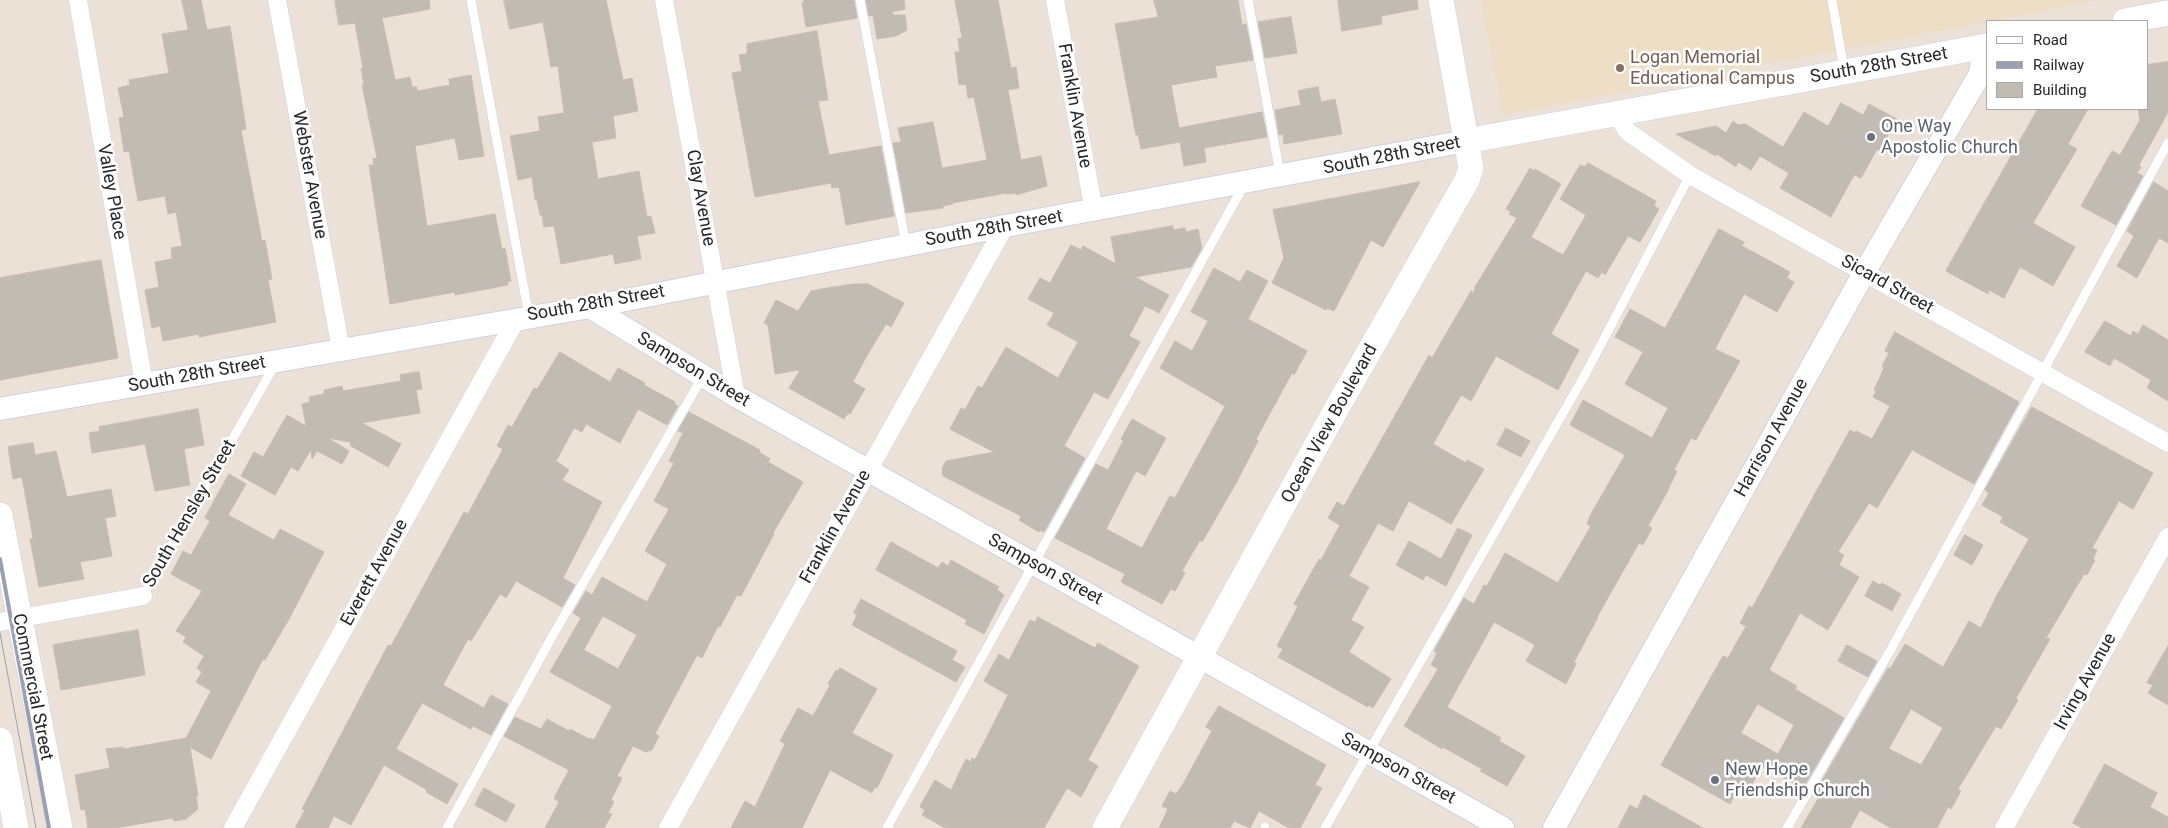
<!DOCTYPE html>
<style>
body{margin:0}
#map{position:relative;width:2168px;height:828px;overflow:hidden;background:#ebe1d7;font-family:Roboto,sans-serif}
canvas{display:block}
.legend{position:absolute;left:1986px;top:20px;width:162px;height:90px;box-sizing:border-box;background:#fff;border:1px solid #a9a9a9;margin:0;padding:6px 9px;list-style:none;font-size:15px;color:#272727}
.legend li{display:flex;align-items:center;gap:10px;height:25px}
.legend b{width:25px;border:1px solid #a9a9a9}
</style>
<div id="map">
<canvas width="2168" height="828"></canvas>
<ul class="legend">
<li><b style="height:6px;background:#fff"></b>Road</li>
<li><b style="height:6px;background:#9aa0b3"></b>Railway</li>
<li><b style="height:14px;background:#c2bbb4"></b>Building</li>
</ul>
</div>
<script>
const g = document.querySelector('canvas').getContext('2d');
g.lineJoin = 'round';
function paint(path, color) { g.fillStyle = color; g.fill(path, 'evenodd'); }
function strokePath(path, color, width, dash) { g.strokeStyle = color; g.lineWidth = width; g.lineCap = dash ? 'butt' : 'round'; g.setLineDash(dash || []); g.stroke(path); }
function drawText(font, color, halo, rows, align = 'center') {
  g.font = font + ' Roboto,sans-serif'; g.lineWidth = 5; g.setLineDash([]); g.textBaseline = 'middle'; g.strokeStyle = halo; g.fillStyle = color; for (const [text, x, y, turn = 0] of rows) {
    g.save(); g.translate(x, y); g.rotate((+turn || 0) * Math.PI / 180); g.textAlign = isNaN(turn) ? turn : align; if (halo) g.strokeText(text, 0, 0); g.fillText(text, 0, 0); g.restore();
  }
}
paint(new Path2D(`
 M1481,0H2099L1503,115Z`), '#eedec5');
const building = new Path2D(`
 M182,0H201L207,30L230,26L246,129L241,130L262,241L265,240L272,279L268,280L276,322L199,337V334L163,341L160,326L152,328L145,290L159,287L155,262L172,259L171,248L182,246L176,212L168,214L165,196L138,201L129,151L124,152L119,118L124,117L118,88L130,85L129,80L169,73L162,34L188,30Z
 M335,0H429L430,9L382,18L395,80L410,77L412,87H417V91L450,85L449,79L471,75L484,156L459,160L455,138L415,146L427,226L495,214L502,249L505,248L511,281L507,282L508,285L455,295V292L390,304L369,165H374L373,159L377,158L362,85H364L361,68H363L355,23L339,25Z
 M504,0H606L623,80L632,78L638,111L613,116L616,138L592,142L598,179L639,171L647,217L651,216L655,233L637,236L641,259L615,264L613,254L561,264L554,226L544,227L542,215H540L537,200H535L532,177L518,180L510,136L540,131L538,117L564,113L558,66L551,67L543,22L510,29Z
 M804,0H854L857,18L806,27L802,3L804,2Z
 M866,0H904L905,9L892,12L893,15H905L907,30L896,36L877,39L873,15L869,16Z
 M955,0H998L1011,68L1016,67L1019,88L1008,90L1021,160L1041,156L1047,186L1016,195V193L1006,194V193L952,203L953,204L943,206V208L906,213L893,143L901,142L898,128L933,122L942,168L987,160L974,97L968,98L966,84L959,85L955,52H960L958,39L962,38Z
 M1154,0H1238L1242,25L1246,24L1253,60L1215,66L1217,77L1171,85L1179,128L1262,112L1267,137L1204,148L1206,162L1184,166L1180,142L1141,149L1138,135H1136L1115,24L1158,17Z
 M1338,0H1417L1418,9L1381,16L1382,24L1342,31Z
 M1291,17L1297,53L1265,58L1258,22Z
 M817,31L828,100L818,101L829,155L881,146L894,216L846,225L839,187L832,188L831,183L755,197L732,73L742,71L739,55L747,54V44Z
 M2168,62V112L2139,165L2141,167L2137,173L2143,176L2116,225L2081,206L2112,151L2120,155L2140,120L2138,109H2147V65Z
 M1318,87L1321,102L1335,99L1342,134L1284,144L1283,134L1279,135L1275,110L1301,105L1298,91Z
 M1841,103L1863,115L1869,104L1897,119L1879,151L1877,149L1861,178L1854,175L1831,217L1780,188L1789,173L1760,156L1751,170L1738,162L1736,167L1717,154L1716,156L1676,134L1716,126L1726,133L1733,121L1738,125L1745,124L1783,147L1804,112L1828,126Z
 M2038,109H2088L2068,144L2077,149L2033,223L2075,247L2053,286L2020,267L2004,298L1989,290L1988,294L1946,271Z
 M1588,163L1656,201L1654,206L1659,209L1640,242L1628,236L1605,275L1602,272L1598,278L1586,271L1551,334L1579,350L1558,390L1496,356L1471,401L1461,395L1433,444L1466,463L1467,460L1484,469L1451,524L1409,501L1393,531L1378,523L1349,576L1369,587L1351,620L1364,627L1349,652L1391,679L1373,708L1369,705L1368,707L1278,657L1283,649L1277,646L1298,606L1294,604L1319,559L1321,560L1340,525L1328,518L1337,502L1344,506L1429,355L1432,358L1471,291L1474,293L1475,287L1517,218L1509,214L1511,212L1506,209L1530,168L1534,171L1535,169L1561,184L1531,237L1563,255L1586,215L1560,199L1580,165L1585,167Z
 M1420,182L1383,247L1371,240L1334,311L1327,308L1326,310L1272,283L1284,258L1273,210Z
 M2154,182L2168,191V243L2159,238L2137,278L2117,266L2134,236L2127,231Z
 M1173,226V230L1185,228L1186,232L1198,229L1202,248L1191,267L1135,277L1169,295L1159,313L1145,306L1129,336L1140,342L1108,399L1094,392L1064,446L1085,458L1044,532L1040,530L1039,532L1019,520L1021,516L943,476L942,468L946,461L994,452L950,429L961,408L965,410L978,386L982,388L1006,347L1058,378L1078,342L1047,325L1054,313L1028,299L1040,278L1050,283L1071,245L1081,250L1083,246L1116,264L1111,237Z
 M1719,229L1744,242L1742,246L1790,272L1787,278L1794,282L1777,312L1744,294L1715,349L1740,361L1696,440L1691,438L1674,470L1677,471L1666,494L1648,526L1652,528L1643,545L1639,543L1597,617H1598L1574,662L1576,664L1566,684L1526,661L1535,645L1494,622L1447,707L1501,738L1499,741L1525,756L1507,786L1480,771L1482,769L1443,747L1442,749L1404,726L1438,669L1431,665L1437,653L1434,651L1464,598L1474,604L1484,585L1487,586L1505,553L1558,583L1591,526L1587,524L1591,514L1625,455L1570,425L1583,400L1652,438L1668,408L1625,384L1643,352L1615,337L1630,309L1665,328Z
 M101,260L118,358L0,380V278Z
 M1214,268L1240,282L1247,270L1268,281L1248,319L1307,351L1294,375L1292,373L1256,439L1258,441L1235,485L1202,542L1200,540L1182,571L1185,573L1175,591L1171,589L1162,604L1121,582L1125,574L1055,538L1096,464L1108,470L1123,441L1121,439L1132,419L1166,438L1145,476L1136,471L1106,529L1142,548L1170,496L1175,498L1225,406L1160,368L1175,341L1192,351L1208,321L1191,312Z
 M853,284H868L904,303L891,327L886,324L865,359L853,382L865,389L850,414L848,413L844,419L789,388L800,370L775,374L768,325L764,323L776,300L798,311L811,291Z
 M2105,321L2131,336L2133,331L2138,334L2143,325L2168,340V401L2147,388L2151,380L2114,358L2110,366L2085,352Z
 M1895,332L2019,402L1974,484L1912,450L1877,508L1869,503L1838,552L1844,555L1839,565L1859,577L1828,630L1800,613L1769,670L1797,686L1795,689L1844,718L1803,788L1762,766L1744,799L1735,794L1730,804L1661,765L1723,656L1728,658L1746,626L1740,623L1749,606L1752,608L1850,430L1855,433L1856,431L1872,439L1890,406L1873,397L1876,391L1874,390L1881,375L1884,367L1882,366L1889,353L1885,351ZM1758,704L1794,725L1778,754L1741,733Z
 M560,352L610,382L618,368L645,383L644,385L675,402L674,404L678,406L667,425L638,409L620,443L586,424L582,432L574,428L556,461L569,470L562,480L602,502L563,578L575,585L562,607L516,581L506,598L500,594L471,641L468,639L443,685L484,708L491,695L508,704L491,735L473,726L471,729L422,703L396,749L458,784L447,804L426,792L427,790L384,765L351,825L334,816L328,828H295L305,810L302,809L388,645L391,646L464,512L468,514L503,449L497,446L508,425L512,427L534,388L537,389Z
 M419,372L422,389L416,390L420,413L362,423L401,444L388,467L351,446L350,442L328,438L349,451L342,464L317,451L312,459L311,450L298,471L291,467L275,495L241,476L254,452L263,457L287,415L306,426L302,404L310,402L309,397L324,394V390L342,386L343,391L401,381L400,375Z
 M2032,407L2153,473L2133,509L2119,501L2092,548L2097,550L2093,559L2095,560L2087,575L2084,574L2046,638L2050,639L2016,698L2018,700L2001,729L1996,726L1958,789L1961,791L1951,809L1948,807L1937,828H1891L1860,810L1850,828H1801L1819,797L1814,794L1888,668L1890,669L1905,644L1943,667L1969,621L1981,628L1997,595L2029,539L2000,522L2003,517L1982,505L1989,493L1985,490ZM1911,709L1943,728L1921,765L1889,749Z
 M198,409L204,445L184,449L190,485L155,491L145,444L92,453L89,433L100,431L99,427Z
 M689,412L760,450L759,452L770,459L768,462L803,482L773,533L774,534L741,596L737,595L720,627L718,626L702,658L697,655L655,734L659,736L652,750L645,752L633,746L617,776L622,778L611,800L614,802L608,813L612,814L604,828H545L559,802L554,798L569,770L504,736L515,717L541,729L547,719L569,731L570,729L589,739L590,738L594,740L612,706L550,672L581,618L573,613L586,591L592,595L602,577L647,602L667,564L645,551L669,509L654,501L674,463L669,461L683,433L678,431ZM603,616L637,635L618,669L584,650Z
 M1506,428L1530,441L1521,457L1497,445Z
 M33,443L35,455L56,451L67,497L111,489L116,516L105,518L112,556L80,562L84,579L39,587L30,539L33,538L22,477L13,479L8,447Z
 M229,474L246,484L228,515L274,540L280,529L324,552L289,619L265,660L263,659L211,759L190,747L198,796H196L198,809L186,819L174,821L173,818L116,828H88L85,809L81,810L75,775L110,768L106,749L123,747L124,749L186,738L211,691L196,682L202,672L197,668L204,656L183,642L186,637L176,631L202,591L171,574L183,551L191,555L210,521L205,518Z
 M1458,528L1472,535L1446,586L1426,575L1423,580L1396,565L1409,541L1441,559Z
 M1965,535L1983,545L1972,565L1954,555Z
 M891,542L938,568L942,562L948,566L951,560L999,587L997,590L1004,595L984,634L965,624L967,620L876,570Z
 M1873,581L1880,585L1882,583L1901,594L1892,611L1865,596Z
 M861,599L957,651L952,660L965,667L956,682L852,625L857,615L854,613Z
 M1038,617L1095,648L1098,643L1139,666L1088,760L1098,766L1081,797L1067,788L1044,828H945L922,815L925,810L920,807L921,804L935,780L951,790L966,759L971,762L972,758L975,760L1008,695L984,681L999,654L1009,660L1030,620L1035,622Z
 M138,630L145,675L61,690L53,645Z
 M1847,645L1877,661L1868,677L1838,661Z
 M2168,646V705L2148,693L2153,685L2147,683Z
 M840,668L877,689L852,733L893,755L877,788L875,787L872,793L830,770L802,828H731L745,801L755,807L785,744L780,741L798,708L813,716L830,685L828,684L836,670L838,671Z
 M1219,706L1326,765L1315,785L1322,788L1300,828H1289L1259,811L1250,828L1234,821L1230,828H1159L1168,809L1162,806L1170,791L1176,794L1183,784L1212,731L1206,727Z
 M2105,764L2157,793L2150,807L2168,817V828H2082L2073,823Z
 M484,788L515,805L506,822L475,805Z
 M1644,795L1703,828H1618L1630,805L1637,809Z`);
paint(building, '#c2bbb4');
strokePath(building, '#c6bdb1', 1);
const service = new Path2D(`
 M471,0L529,316
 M860,0L906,245
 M1248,0L1280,174
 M1832,0L1844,70
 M143,596L276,363
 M447,828L553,635L703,376
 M887,828L1244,185
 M1265,828V827
 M1325,828L1586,373L1690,175
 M1787,828L1890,651L2168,143`);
const minor = new Path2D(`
 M78,0L144,384
 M277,0L341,350
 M664,0L736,396
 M1055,0L1094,211
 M1616,114L1628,132L1690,175L2168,443
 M0,622L143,596
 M233,828L517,318
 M668,828L1005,226
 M2004,828L2168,537`);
const tertiary = new Path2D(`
 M590,307L736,396L1503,828
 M0,409L590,307L1005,226L1466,141
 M1554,828L1864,273L1980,74L1984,47`);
const secondary = new Path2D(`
 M2125,21L2168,13
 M1466,141L1987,46
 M0,515L60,828
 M0,740L16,828
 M1105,828L1338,406L1467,180L1471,168L1441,0`);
strokePath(service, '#cdd2e2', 10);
strokePath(minor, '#cdd2e2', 19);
strokePath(tertiary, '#cdd2e2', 24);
strokePath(secondary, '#cdd2e2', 26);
strokePath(service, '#fff', 9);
strokePath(minor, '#fff', 18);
strokePath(tertiary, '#fff', 22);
strokePath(secondary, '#fff', 25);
strokePath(new Path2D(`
 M0,633L36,828`), '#9aa0b3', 1);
strokePath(new Path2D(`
 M0,559L49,828`), '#9aa0b3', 4);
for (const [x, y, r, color] of [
 [1620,68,5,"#8d6e63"],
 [1871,137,5,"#6b7280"],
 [1715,780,5,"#6b7280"]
]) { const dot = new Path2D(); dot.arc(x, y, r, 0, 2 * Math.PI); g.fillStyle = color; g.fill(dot); strokePath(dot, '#fff', 2); }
drawText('18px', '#785e54', '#fff', [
 ["Logan Memorial",1630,58],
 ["Educational Campus",1630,79]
], 'left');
drawText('18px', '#272727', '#fff', [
 ["South 28th Street",1879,66,-10],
 ["Franklin Avenue",1074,106,80],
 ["South 28th Street",1392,156,-11],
 ["Webster Avenue",309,175,80],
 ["Valley Place",111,192,80],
 ["Clay Avenue",700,198,80],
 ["South 28th Street",994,229,-10],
 ["Sicard Street",1887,285,29],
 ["South 28th Street",596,304,-10],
 ["Sampson Street",693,370,31],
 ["South 28th Street",197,375,-10],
 ["Ocean View Boulevard",1330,424,-61],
 ["Harrison Avenue",1772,438,-61],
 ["South Hensley Street",190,514,-60],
 ["Franklin Avenue",836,527,-61],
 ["Sampson Street",1045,570,29],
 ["Everett Avenue",375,573,-61],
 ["Irving Avenue",2086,682,-61],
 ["Commercial Street",32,687,79],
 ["Sampson Street",1398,769,29]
]);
drawText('18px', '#5b616d', '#fff', [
 ["One Way",1881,127],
 ["Apostolic Church",1881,148],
 ["New Hope",1725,770],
 ["Friendship Church",1725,791]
], 'left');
</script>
